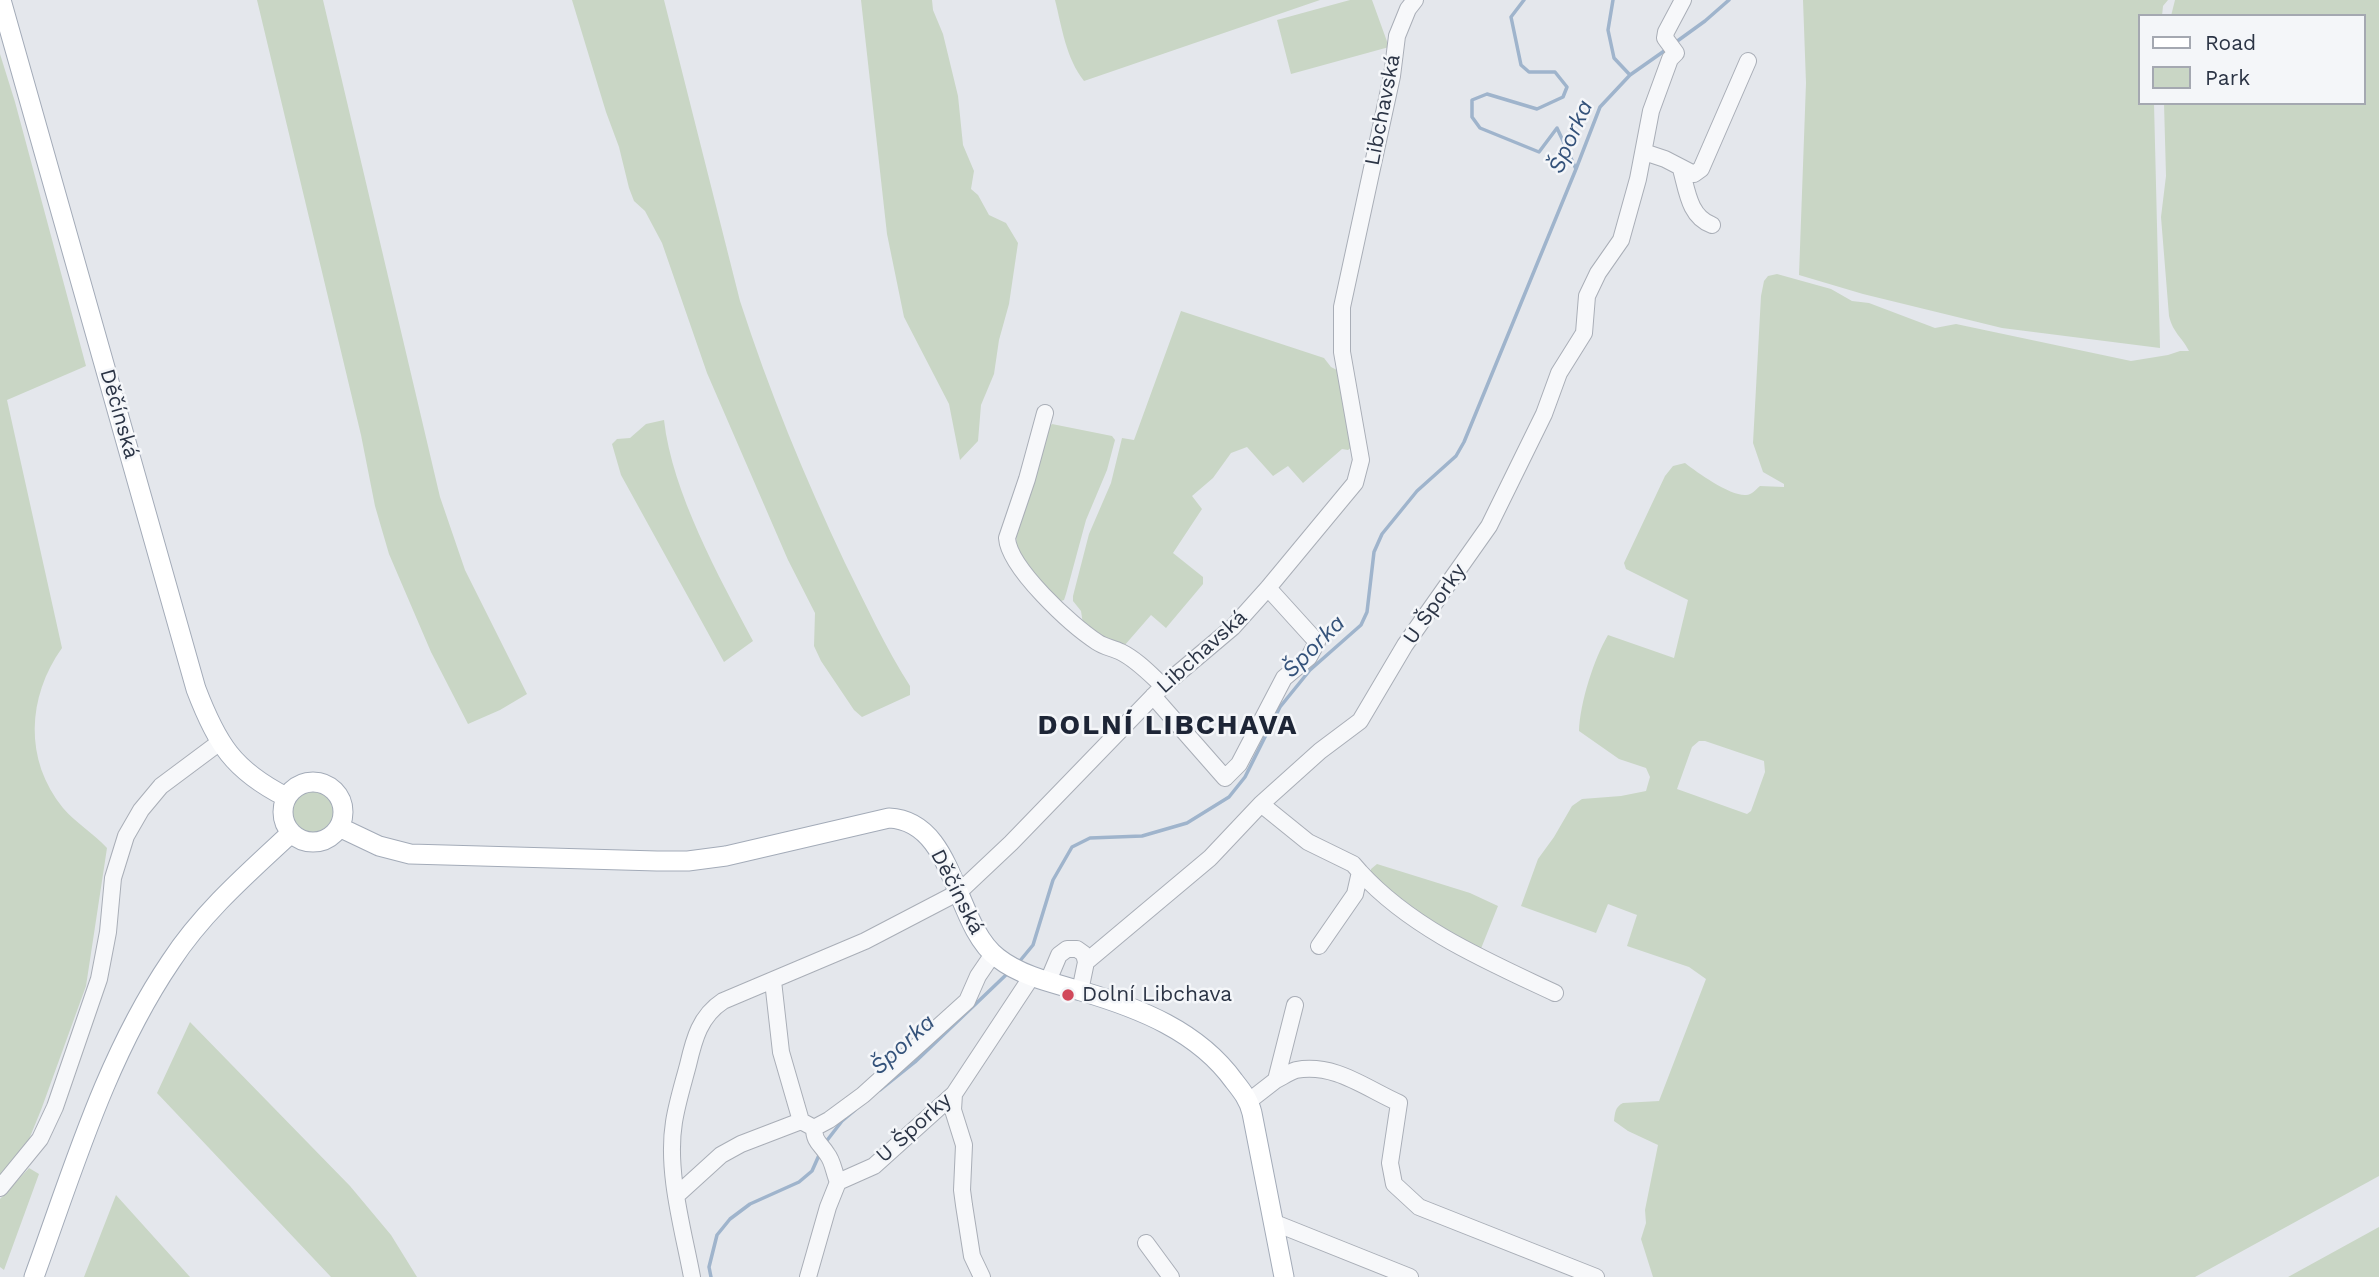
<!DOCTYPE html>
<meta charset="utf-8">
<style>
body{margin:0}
#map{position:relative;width:2379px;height:1277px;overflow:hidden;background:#e4e7ec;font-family:"Work Sans",sans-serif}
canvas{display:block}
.legend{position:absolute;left:2138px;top:14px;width:228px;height:91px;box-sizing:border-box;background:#f4f6f9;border:2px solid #a4a8b1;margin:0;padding:9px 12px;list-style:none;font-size:21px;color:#2b3445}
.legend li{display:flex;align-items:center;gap:14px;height:35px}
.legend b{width:35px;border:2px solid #a4a8b1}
</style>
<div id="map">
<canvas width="2379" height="1277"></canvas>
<ul class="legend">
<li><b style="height:9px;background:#fff"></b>Road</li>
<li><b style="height:19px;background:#c9d6c5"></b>Park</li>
</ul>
</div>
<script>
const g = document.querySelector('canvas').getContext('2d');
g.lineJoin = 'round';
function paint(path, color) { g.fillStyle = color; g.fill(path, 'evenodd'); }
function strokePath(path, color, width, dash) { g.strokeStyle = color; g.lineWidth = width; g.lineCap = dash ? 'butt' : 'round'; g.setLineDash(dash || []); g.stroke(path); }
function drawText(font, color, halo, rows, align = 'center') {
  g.font = font + ' "Work Sans",sans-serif'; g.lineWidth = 5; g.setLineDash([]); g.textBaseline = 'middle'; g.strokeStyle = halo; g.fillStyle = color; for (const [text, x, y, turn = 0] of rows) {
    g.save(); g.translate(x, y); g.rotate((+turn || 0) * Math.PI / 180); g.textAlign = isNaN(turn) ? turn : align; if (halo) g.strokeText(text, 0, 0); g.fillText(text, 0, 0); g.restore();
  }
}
paint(new Path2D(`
 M257,0H323L440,497L465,570L527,694L500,710L468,724L431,652L389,554L375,506L361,435Z
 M572,0H664L740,301C769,391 805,478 845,563C866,605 885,647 910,686V695L862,717L854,710L821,661L814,646L815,613L788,560L707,373L662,243L645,211L634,201L629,188L619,147L606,112Z
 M861,0H932L933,10L943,34L958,96L963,145L974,171L971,189L978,195L989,215L1006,223L1018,243L1009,304L999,340L994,374L981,405L978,441L960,460L949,404L904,317L887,234Z
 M1055,0H1320L1084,81C1066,58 1062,28 1055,0Z
 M1350,0H1372L1389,47L1291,74L1277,20Z
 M1803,0H2168L2163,6L2162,16H2139V103H2154L2160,348L2002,328L1863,294L1799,275L1806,83Z
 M2175,0H2379V1176L2195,1277H1653L1641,1239L1646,1223L1645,1210L1658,1145L1628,1131L1614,1121C1615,1113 1615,1107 1623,1103L1659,1101L1706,979L1689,967L1627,946L1637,915L1608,904L1596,933L1521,906L1538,859L1554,837L1572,806L1582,799L1621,796L1646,791L1650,777L1646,768L1619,759L1579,731C1580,702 1594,659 1608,635L1674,658L1688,600L1626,569L1624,563L1665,476L1673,466L1685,463C1698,473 1730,496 1746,495C1752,495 1756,489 1760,486L1784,487V484L1763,472L1753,443L1761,296L1764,281L1768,276L1777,274L1831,289L1852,301L1869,303L1935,328L1956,324L2131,361L2168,355L2180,351H2189C2182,337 2173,333 2169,316L2161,217L2166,176L2164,103H2363V16H2171ZM1699,741H1705L1764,761L1765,772L1751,811L1747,814L1677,789L1692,747Z
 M0,54L15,102L86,366L7,400L62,648C27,697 24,760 63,808C76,823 93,833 107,848L86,986L41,1110L23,1154L0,1180Z
 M1181,311L1324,358L1331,367L1337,370L1352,447L1348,450L1342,449L1303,483L1288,466L1273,476L1247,447L1231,453L1213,478L1192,496L1202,509L1173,553L1203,577V584L1166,628L1151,615L1124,646L1092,631L1083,624L1081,611L1073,601V596L1089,534L1111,483L1122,438L1134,440Z
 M664,420C672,492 719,577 753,641L724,662L621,475L612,444L617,439L630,438L646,424Z
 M1052,424L1112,436L1115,440L1107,470L1086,520L1066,594L1064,600L1058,602L1017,553L1016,533L1048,429Z
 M290 813a23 23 0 1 1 46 0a23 23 0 1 1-46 0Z
 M1377,864L1470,893L1498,906L1480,951C1446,934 1396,905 1371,876V869Z
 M190,1022L350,1186L391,1235L417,1277H331L157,1093Z
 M29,1168L39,1174L4,1270L0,1267V1199Z
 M116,1195L190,1277H84Z
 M2379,1227V1277H2288Z`), '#c9d6c5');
strokePath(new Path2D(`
 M1524,0L1511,17L1521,65L1529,72H1555L1567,87L1563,97L1537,109L1487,94L1472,100V117L1480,128L1539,152L1557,128L1576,169
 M1613,0L1608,30L1614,58L1630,75
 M1676,42L1705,21L1729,0
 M1019,962L1033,945L1053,880L1072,847L1090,838L1142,836L1187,823L1229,797L1245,777L1280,707L1310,670L1361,625L1367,612L1374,552L1382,534L1417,491L1456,456L1464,442L1576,169L1600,107L1630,75L1667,49
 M880,1090L915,1062L1009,972
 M825,1143L842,1121L855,1110
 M711,1277L709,1267L717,1235L730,1219L750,1204L799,1182L812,1171L820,1153`), '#9fb4cc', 3.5);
const minor = new Path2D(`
 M1644,152L1665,159L1694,174L1701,169L1748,61
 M1681,169C1687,190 1689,217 1712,225
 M1045,413L1027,479L1007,538C1009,568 1071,625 1097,642C1104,647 1113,648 1121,652C1137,660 1150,674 1163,686
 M1153,696L1225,778L1239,764L1284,678L1309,657L1317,642L1268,588
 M1261,804L1308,842L1353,864L1360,872L1355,894L1319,946
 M1360,872C1412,929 1487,961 1555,993
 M1086,962L1210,858L1261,804L1320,751L1360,721L1405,645L1489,526L1544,414L1559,373L1584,333L1587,296L1598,273L1621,240L1638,179L1651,111L1670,59L1676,53L1665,38L1666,32L1683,0
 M773,981L781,1052L801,1121
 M1048,981L1059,955L1067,949H1077L1084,954L1086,962L1080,991
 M1276,1080C1282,1077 1290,1072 1296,1070C1335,1063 1365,1088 1399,1103L1390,1163L1394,1184L1419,1207L1596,1277
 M954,1094L953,1110L964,1145L962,1190L964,1205L972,1256L982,1277
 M1249,1101L1276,1080L1295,1005
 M814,1128C814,1142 821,1144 827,1154C833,1161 834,1173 838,1182
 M0,1188L40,1139L55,1107L99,979L108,932L113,878L126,836L141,810L161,786L220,742
 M677,1195L721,1155L741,1144L801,1121L814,1128L829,1120L863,1095L967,1001L978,976L993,954
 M1275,1223L1410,1277
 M1146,1243L1171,1277
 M692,1277C683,1229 666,1171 674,1122C677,1103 683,1084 688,1065C694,1039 700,1016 723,1001L865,941L959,892L1011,843L1163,686L1233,627L1268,588L1355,483L1361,460L1342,352V307L1392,76L1397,36L1408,9L1415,0
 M808,1277L828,1207L838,1182L874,1166L954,1094L1032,976`);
const major = new Path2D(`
 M1,0L196,689C217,744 233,770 286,797
 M283 812a30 30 0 1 1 60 0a30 30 0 1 1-60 0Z
 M339,827L379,846L410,854L657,861H688L726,856L889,818C956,821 953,924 998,958C1021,976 1053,983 1081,991C1139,1008 1198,1031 1234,1081C1242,1091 1249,1100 1252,1113L1284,1277
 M34,1277C73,1170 106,1057 171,961C203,912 248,873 291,833`);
strokePath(minor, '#a9aeb7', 18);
strokePath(major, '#a3abb8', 21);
strokePath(minor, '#f7f8fa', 16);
strokePath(major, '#fff', 19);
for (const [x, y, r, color] of [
 [1068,995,7,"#d1495b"]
]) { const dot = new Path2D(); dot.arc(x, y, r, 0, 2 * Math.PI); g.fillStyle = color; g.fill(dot); strokePath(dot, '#f4f6f9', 2.5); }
drawText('21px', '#2b3445', '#f4f6f9', [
 ["Libchavská",1383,110,-79],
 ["Děčínská",119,414,74],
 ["U Šporky",1435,604,-55],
 ["Libchavská",1202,652,-42],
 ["Děčínská",957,892,63],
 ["U Šporky",914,1128,-42]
]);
drawText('21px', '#2b3445', '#f4f6f9', [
 ["Dolní Libchava",1082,995]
], 'left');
drawText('italic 23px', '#34527a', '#f4f6f9', [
 ["Šporka",1571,137,-66],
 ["Šporka",1314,647,-45],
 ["Šporka",903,1045,-42]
]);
g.letterSpacing = '2px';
drawText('bold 28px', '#1d2536', '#f4f6f9', [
 ["DOLNÍ LIBCHAVA",1168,726]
]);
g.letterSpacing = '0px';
</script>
